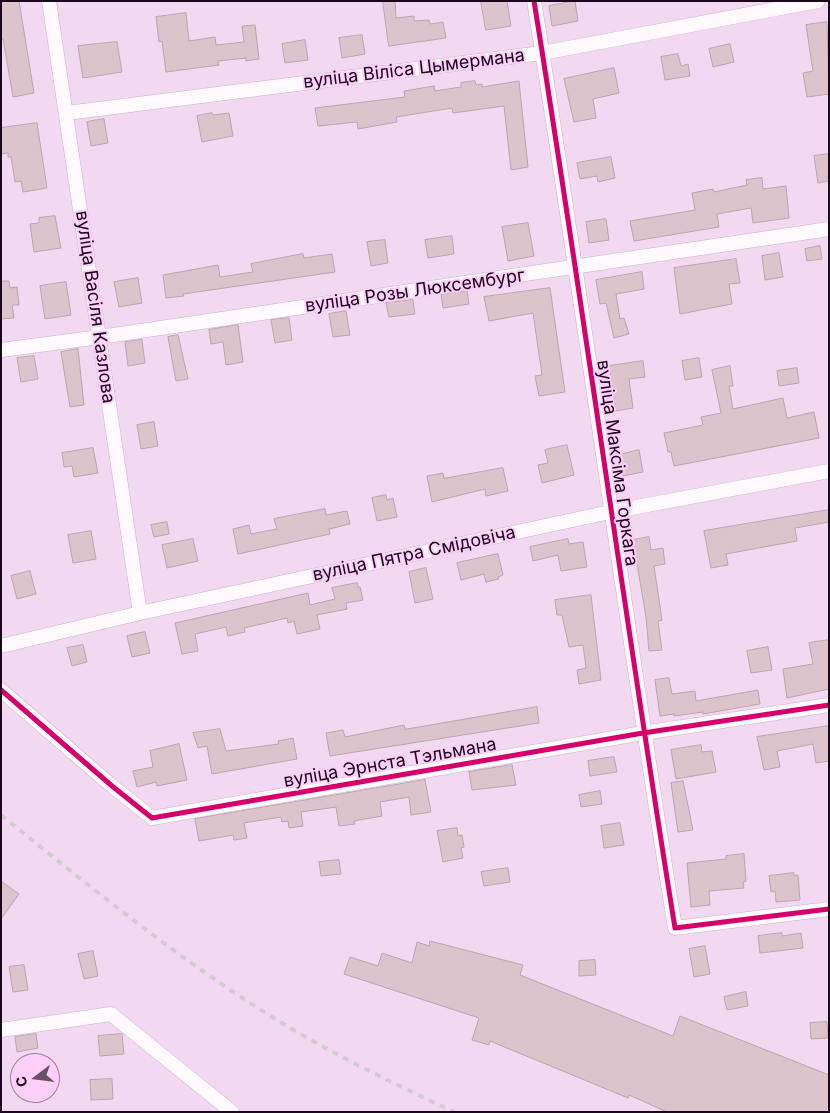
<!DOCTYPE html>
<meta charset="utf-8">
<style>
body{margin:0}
#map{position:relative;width:830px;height:1113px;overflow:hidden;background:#f2d8f1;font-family:Inter,sans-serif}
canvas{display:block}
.frame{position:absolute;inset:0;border:2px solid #1b071b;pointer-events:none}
.north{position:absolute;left:10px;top:1053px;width:50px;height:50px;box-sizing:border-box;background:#fdcefa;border:1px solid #a37ea1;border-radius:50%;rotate:255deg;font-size:14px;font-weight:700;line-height:20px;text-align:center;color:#1b071b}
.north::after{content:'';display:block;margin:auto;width:18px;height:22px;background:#665066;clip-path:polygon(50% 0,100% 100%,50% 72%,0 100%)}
</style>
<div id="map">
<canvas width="830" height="1113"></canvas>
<div class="frame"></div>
<div class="north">С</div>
</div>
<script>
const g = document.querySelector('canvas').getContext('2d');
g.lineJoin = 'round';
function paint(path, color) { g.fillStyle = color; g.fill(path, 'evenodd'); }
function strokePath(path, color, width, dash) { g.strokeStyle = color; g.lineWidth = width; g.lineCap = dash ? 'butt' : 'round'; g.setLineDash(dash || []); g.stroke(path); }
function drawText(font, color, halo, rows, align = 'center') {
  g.font = font + ' Inter,sans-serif'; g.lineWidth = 4; g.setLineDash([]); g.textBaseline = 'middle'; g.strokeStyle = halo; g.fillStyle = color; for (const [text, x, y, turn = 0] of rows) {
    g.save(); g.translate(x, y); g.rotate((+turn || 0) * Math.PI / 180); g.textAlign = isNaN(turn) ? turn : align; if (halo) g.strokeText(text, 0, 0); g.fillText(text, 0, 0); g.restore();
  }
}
const building = new Path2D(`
 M1,1H19L34,93L13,97L3,39H1Z
 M383,1H395L396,18L414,16V21L429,20L430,24L443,22L446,38L389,46Z
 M481,1H507L511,26L486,30Z
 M575,1L578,21L552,26L549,6Z
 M186,13L189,41L215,37L216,45L244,42L242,26L255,25L259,59L246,61V58L218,61L219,65L166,72L162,41L159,42L156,17Z
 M827,22L829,94L807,97L803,73L813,71L806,25Z
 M362,35L365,54L342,58L339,38Z
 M305,40L308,60L285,63L282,44Z
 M117,42L122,72L83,78L78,46Z
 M730,44L734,62L713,67L709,49Z
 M678,54L681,66L688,64L690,76L665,80L661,57Z
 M614,68L619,93L593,99L596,118L574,122L564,79Z
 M475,81L476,85L482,84V87L519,81L528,167L511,170L504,106L453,113L452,108L396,117L397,122L358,129L357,122L318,126L315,108L405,97L404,91L434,86L435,91L461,87V83Z
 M212,113L213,115L229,113L233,136L202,142L197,116Z
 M104,119L108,143L91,146L87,122Z
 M37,123L47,188L23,192L21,181L15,182L11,157H8V153L1,154V128Z
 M829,154V181L818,183L814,156Z
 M611,157L615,178L598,182L597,176L580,179L577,163Z
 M762,178L763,189L786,186L789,218L753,223L751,208L717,214L719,227L634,241L630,221L695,210L692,193L713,189L714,192L747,185L746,180Z
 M55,216L61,248L34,252L30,224L39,223V218Z
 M606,219L609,240L589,243L586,222Z
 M528,223L534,256L508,261L502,227Z
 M452,236L454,254L428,258L425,240Z
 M385,240L388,263L371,266L367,242Z
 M820,246L822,259L807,261L805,249Z
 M779,253L783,277L765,280L762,256Z
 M303,254L304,258L332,254L335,272L183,294L184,296L166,298L163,275L218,265L220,277L253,272L251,264Z
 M736,259L740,283L729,284L732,304L680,314L674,268Z
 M642,272L644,289L616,294L620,319L624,318L629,334L614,338L606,303L600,304L596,280Z
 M138,278L142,303L119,307L114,282Z
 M1,281H9L10,288L17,287L19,305H12L14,318L1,319Z
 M66,282L71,315L45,319L40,286Z
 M550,288L565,392L539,396L535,376L542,375L533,313L489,321L484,297Z
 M467,291L469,304L443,308L441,295Z
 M413,300L415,314L389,317L386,303Z
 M346,311L350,335L333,337L329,314Z
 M289,318L292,340L275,343L271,320Z
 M238,325L243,362L226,365L223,342L211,344L209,330Z
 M178,335L188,379L176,381L168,337Z
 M142,340L145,363L128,366L125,342Z
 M78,349L84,405L70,407L61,352Z
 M34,356L38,379L21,382L17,358Z
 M699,358L702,377L685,380L682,361Z
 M643,361L645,377L629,379L633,408L616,411L609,366Z
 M730,366L733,386H729L733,409L783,398L787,418L814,412L819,438L674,466L671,452H668L664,433L703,425L701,417L721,413L712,370Z
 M797,368L799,383L779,386L777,371Z
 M154,422L158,446L141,449L137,425Z
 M567,445L574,475L542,483L538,465L548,463L545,450Z
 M93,448L98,473L74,477L72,466L64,467L62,453Z
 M639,450L643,472L623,476L619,455Z
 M503,468L508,491L486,496L485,489L432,502L427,476L443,473L444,478Z
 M386,495L387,500L393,498L397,517L377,521L372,498Z
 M325,509L326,515L347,511L350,524L329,529L330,534L238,554L233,529L249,525L251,534L277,529L274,519Z
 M829,510V522L795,528L797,541L726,554L728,565L711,568L704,531Z
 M167,522L169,534L154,537L151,525Z
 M91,531L96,559L73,563L68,535Z
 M649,537L651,550L663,548L665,564L654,566L662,620L658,621L662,650L649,651L646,617L633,540Z
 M193,539L198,561L167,568L162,545Z
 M568,539L569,544L583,542L587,567L561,571L558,555L533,561L530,547Z
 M498,554L503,575L498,577L499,579L486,582L484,574L461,580L457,563Z
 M426,568L433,599L415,603L409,572Z
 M30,571L36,594L17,599L11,576Z
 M357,583L358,587H360L363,600L346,603L347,609L317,615L320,629L297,634L294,621L288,623L287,618L244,628L245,632L228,636L226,627L195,634L198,651L182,654L175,623L308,593L310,605L335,599L332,588Z
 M591,595L601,680L579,684L577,670L586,668L583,645L569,647L562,615H557L555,600Z
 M145,632L150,653L132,657L127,636Z
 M829,640V689L787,698L783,669L813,664L809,643Z
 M83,645L87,662L72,666L67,648Z
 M768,647L772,670L751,673L747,651Z
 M669,678L672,694L695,691L696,701L758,690L760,704L703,714V712L674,716V714L660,716L655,680Z
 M537,707L539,723L330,756L326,733L343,730L345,737L404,725L405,729Z
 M829,726V761L816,763L813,744L777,751L780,767L764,770L757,737Z
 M220,729L226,751L279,744L278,741L293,738L297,759L212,774L207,746L198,748L193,733Z
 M179,744L187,780L157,786L156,782L137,787L133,771L153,767L150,751Z
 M701,745L702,752L712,751L716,772L676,779L671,750Z
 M614,757L617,772L590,776L588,761Z
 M512,765L516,785L472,790L469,772Z
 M425,780L431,812L411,815L409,797L380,802L382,816L354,821L355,824L339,826L336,807L301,812L303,826L289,828L288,821L282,822L281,817L244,823L247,838L234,840L233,835L199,841L195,819Z
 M683,781L693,830L678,832L671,783Z
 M600,791L602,804L581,807L579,795Z
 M620,823L624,845L604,848L601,826Z
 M457,828L458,836L462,835L464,847L461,848L463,858L443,862L437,831Z
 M744,854L746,881L743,882L744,888L709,891L710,905L691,907L687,863L726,859V856Z
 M339,860L341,874L321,876L319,862Z
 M508,868L510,882L484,886L481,872Z
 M794,873V876L798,875L800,900L776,902L775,891L771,892L769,876Z
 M1,881L19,894L1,919Z
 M782,933V936L801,933L803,948L760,953L758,936Z
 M430,941L523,965L520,975L673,1036L680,1016L829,1075V1112H667L629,1095L628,1098L490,1041L489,1045L472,1040L479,1018L344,974L350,957L378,966L382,953L412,963L417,942L429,946Z
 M705,946L710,974L694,977L689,949Z
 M93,951L98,976L84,979L78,954Z
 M595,960L596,975L579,976V961Z
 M24,965L28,990L13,992L9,967Z
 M746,992L748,1006L727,1010L724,997Z
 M827,1022L828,1038L811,1039L810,1023Z
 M36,1034L38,1048L17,1052L15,1037Z
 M122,1034L124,1054L100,1056L98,1036Z
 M112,1079L113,1099L91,1100L90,1080Z`);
paint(building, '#ddc3cc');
strokePath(building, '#bda4ad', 1);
const minor = new Path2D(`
 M49,1L140,613
 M534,1C584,310 625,619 675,928L829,909
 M67,113L542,53L818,1
 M1,350L100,337L829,229
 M1,646L140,613L610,512L829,471
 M1,690L112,786L152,818L643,733L829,705
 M1,1030L111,1014L232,1112`);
strokePath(minor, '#cab5c9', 15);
strokePath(minor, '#fdf9fd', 14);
strokePath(new Path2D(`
 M1,815C82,880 162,946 250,1003C314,1045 384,1079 454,1112`), '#d3ccd3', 4, [6, 6]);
strokePath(new Path2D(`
 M534,1C584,310 625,619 675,928L829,909
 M1,690L112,786L152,818L643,733L829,705`), '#d6006c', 5);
drawText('18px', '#1b071b', '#fdcefa', [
 ["вуліца Віліса Цымермана",414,69,-7],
 ["вуліца Розы Люксембург",415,291,-8],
 ["вуліца Васіля Казлова",95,307,82],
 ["вуліца Максіма Горкага",617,463,82],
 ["вуліца Пятра Смідовіча",414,554,-12],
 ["вуліца Эрнста Тэльмана",390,763,-10]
]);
</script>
